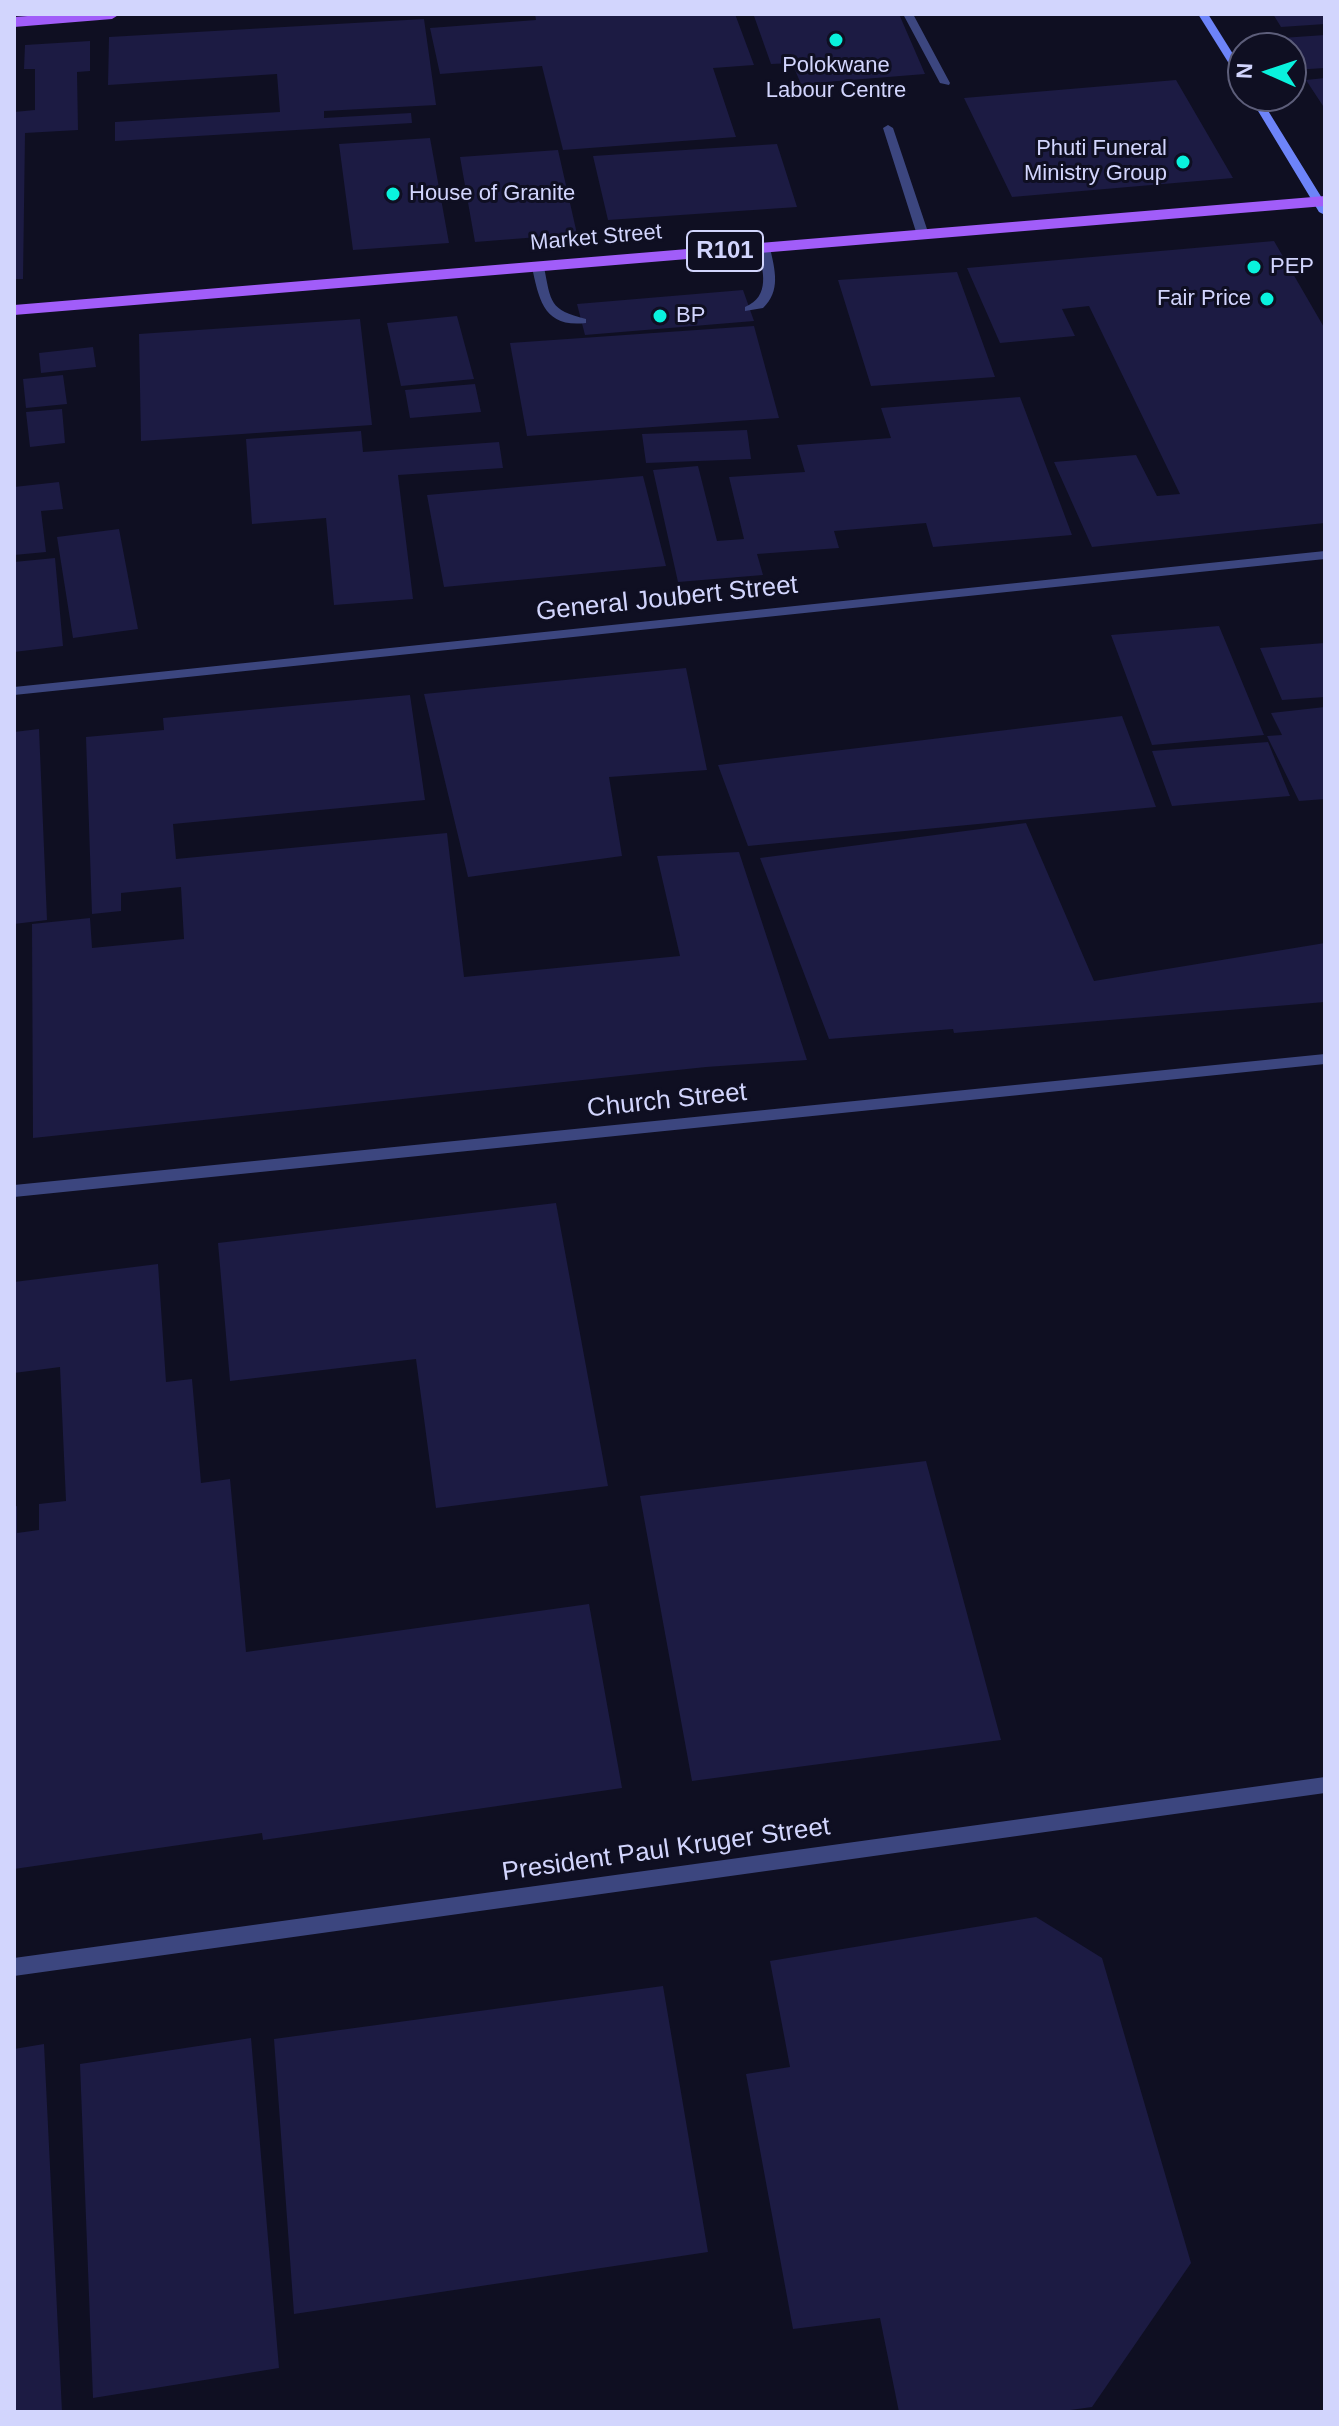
<!DOCTYPE html>
<style>
body{margin:0}
#map{position:relative;width:1339px;height:2426px;overflow:hidden;background:#0f0f22;font-family:Arial,sans-serif}
canvas{display:block}
.frame{position:absolute;inset:0;border:16px solid #d2d5fd;pointer-events:none}
.north{position:absolute;left:1227px;top:32px;width:80px;height:80px;box-sizing:border-box;background:#0f0f22;border:2px solid #5d5e7a;border-radius:50%;rotate:273deg;font-size:22px;font-weight:700;line-height:32px;text-align:center;color:#d2d5fd}
.north::after{content:'';display:block;margin:auto;width:28px;height:36px;background:#09f2dd;clip-path:polygon(50% 0,100% 100%,50% 72%,0 100%)}
</style>
<div id="map">
<canvas width="1339" height="2426"></canvas>
<div class="frame"></div>
<div class="north">N</div>
</div>
<script>
const g = document.querySelector('canvas').getContext('2d');
g.lineJoin = 'round';
function paint(path, color) { g.fillStyle = color; g.fill(path, 'evenodd'); }
function strokePath(path, color, width, dash) { g.strokeStyle = color; g.lineWidth = width; g.lineCap = dash ? 'butt' : 'round'; g.setLineDash(dash || []); g.stroke(path); }
function drawText(font, color, halo, rows, align = 'center') {
  g.font = font + ' Arial,sans-serif'; g.lineWidth = 6; g.setLineDash([]); g.textBaseline = 'middle'; g.strokeStyle = halo; g.fillStyle = color; for (const [text, x, y, turn = 0] of rows) {
    g.save(); g.translate(x, y); g.rotate((+turn || 0) * Math.PI / 180); g.textAlign = isNaN(turn) ? turn : align; if (halo) g.strokeText(text, 0, 0); g.fillText(text, 0, 0); g.restore();
  }
}
paint(new Path2D(`
 M535,14H735L754,65L713,68L736,137L563,150L542,66L440,74L430,28L536,20Z
 M747,14H899L925,74L801,84L792,63L771,64L754,16Z
 M1273,14H1325V24L1281,27Z
 M424,19L436,105L324,111V118L411,113L412,123L115,141V122L280,112L277,74L108,85L109,37Z
 M1325,35V68L1293,70L1291,48H1274L1267,39Z
 M90,41V71L77,72L78,130L25,133L23,279H14V112L35,110V69H24L25,45Z
 M1325,78V109L1306,80Z
 M1176,80L1233,178L1012,197L964,98Z
 M430,138L449,243L353,250L339,144Z
 M777,144L797,207L608,220L593,156Z
 M558,150L577,234L475,242L460,157Z
 M1274,241L1325,329V523L1092,547L1054,462L1136,455L1157,496L1180,494L1089,306L1062,309L1075,336L1000,343L967,268Z
 M957,272L995,377L871,386L838,280Z
 M743,290L754,321L585,335L577,304Z
 M457,316L474,379L401,386L387,323Z
 M360,319L372,425L141,441L139,334Z
 M754,326L779,418L527,436L510,343Z
 M93,347L96,367L41,373L39,353Z
 M63,375L67,404L26,408L23,379Z
 M475,384L481,412L410,418L405,390Z
 M1020,397L1072,535L933,547L926,523L834,531L839,548L757,554L763,575L678,582L653,470L698,466L717,541L744,539L729,477L805,472L797,445L891,438L881,408Z
 M62,409L65,443L30,447L26,412Z
 M747,430L751,459L646,463L642,434Z
 M361,431L363,452L499,442L503,468L398,475L413,599L334,605L326,518L252,524L246,439Z
 M643,476L666,566L444,587L427,495Z
 M59,482L63,509L41,511L46,552L14,555V487Z
 M119,529L138,629L73,638L57,537Z
 M55,558L63,646L14,652V562Z
 M1219,626L1264,735L1152,745L1111,635Z
 M1325,643V697L1282,700L1260,648Z
 M686,668L707,770L609,777L622,856L468,877L424,694Z
 M410,695L425,800L173,824L176,859L447,833L464,977L680,956L657,856L739,852L807,1060L706,1067L33,1138L32,924L90,918L92,948L184,939L181,887L121,893V911L92,914L86,737L164,730L163,718Z
 M1325,707V799L1299,801L1267,736L1282,735L1271,713Z
 M1122,716L1156,807L748,846L718,765Z
 M39,729L47,920L14,924V732Z
 M1268,742L1290,796L1172,806L1152,751Z
 M1026,823L1094,981L1325,943V1002L954,1033L953,1029L829,1039L760,858Z
 M556,1203L608,1486L436,1508L416,1359L230,1381L218,1243Z
 M158,1264L166,1382L192,1379L201,1483L230,1479L246,1652L589,1604L622,1788L263,1840L262,1833L14,1869V1507L17,1506V1533L39,1530V1504L66,1501L60,1367L14,1373V1282Z
 M926,1461L1001,1740L692,1781L640,1496Z
 M1036,1917L1102,1958L1191,2263L1092,2407L1056,2412H899L880,2318L793,2329L746,2074L790,2067L770,1961Z
 M663,1986L708,2252L294,2314L274,2039Z
 M251,2038L279,2368L93,2398L80,2064Z
 M44,2044L62,2412H14V2049Z`), '#1c1b43');
paint(new Path2D(`
 M903,14H913L950,83L949,85L940,83Z
 M888,125L893,128L929,235L927,237L917,235L883,128Z
 M764,245L770,248C775,270 781,291 763,308L745,311V307C771,296 763,271 758,248Z
 M538,264L544,267C551,302 549,310 586,319V323C544,328 539,300 532,267Z`), '#3c467f');
paint(new Path2D(`
 M1325,551V559L14,695V687Z
 M1325,1054V1064L14,1197V1185Z
 M1325,1777V1793L14,1976V1958Z`), '#3c467f');
paint(new Path2D(`
 M1198,14H1208L1243,70V81L1238,78Z
 M1249,96H1259L1325,203V215L1319,212Z`), '#6d84f9');
paint(new Path2D(`
 M55,14H120L112,19L14,27V17Z
 M1325,196V206L14,315V305Z`), '#a15df9');
for (const [x, y, r, color] of [
 [836,40,8,"#09f2dd"],
 [1183,162,8,"#09f2dd"],
 [393,194,8,"#09f2dd"],
 [1254,267,8,"#09f2dd"],
 [1267,299,8,"#09f2dd"],
 [660,316,8,"#09f2dd"]
]) { const dot = new Path2D(); dot.arc(x, y, r, 0, 2 * Math.PI); g.fillStyle = color; g.fill(dot); strokePath(dot, '#0f0f22', 3); }
drawText('22px', '#d2d5fd', '#0f0f22', [
 ["Polokwane",836,66,"center"],
 ["Labour Centre",836,91,"center"],
 ["Phuti Funeral",1167,149,"right"],
 ["Ministry Group",1167,174,"right"],
 ["House of Granite",409,194],
 ["PEP",1270,267],
 ["Fair Price",1251,299,"right"],
 ["BP",676,316]
], 'left');
drawText('22px', '#d2d5fd', '#0f0f22', [
 ["Market Street",596,238,-5]
]);
for (const [x, y, w] of [
 [725,251,76]
]) { const box = new Path2D(); box.roundRect(x - w / 2, y - 20, w, 40, 6); g.fillStyle = '#0f0f22'; g.fill(box); strokePath(box, '#d2d5fd', 2); }
drawText('bold 24px', '#d2d5fd', null, [
 ["R101",725,251]
]);
drawText('26px', '#d2d5fd', '#0f0f22', [
 ["General Joubert Street",667,599,-6],
 ["Church Street",667,1101,-6],
 ["President Paul Kruger Street",666,1850,-8]
]);
</script>
